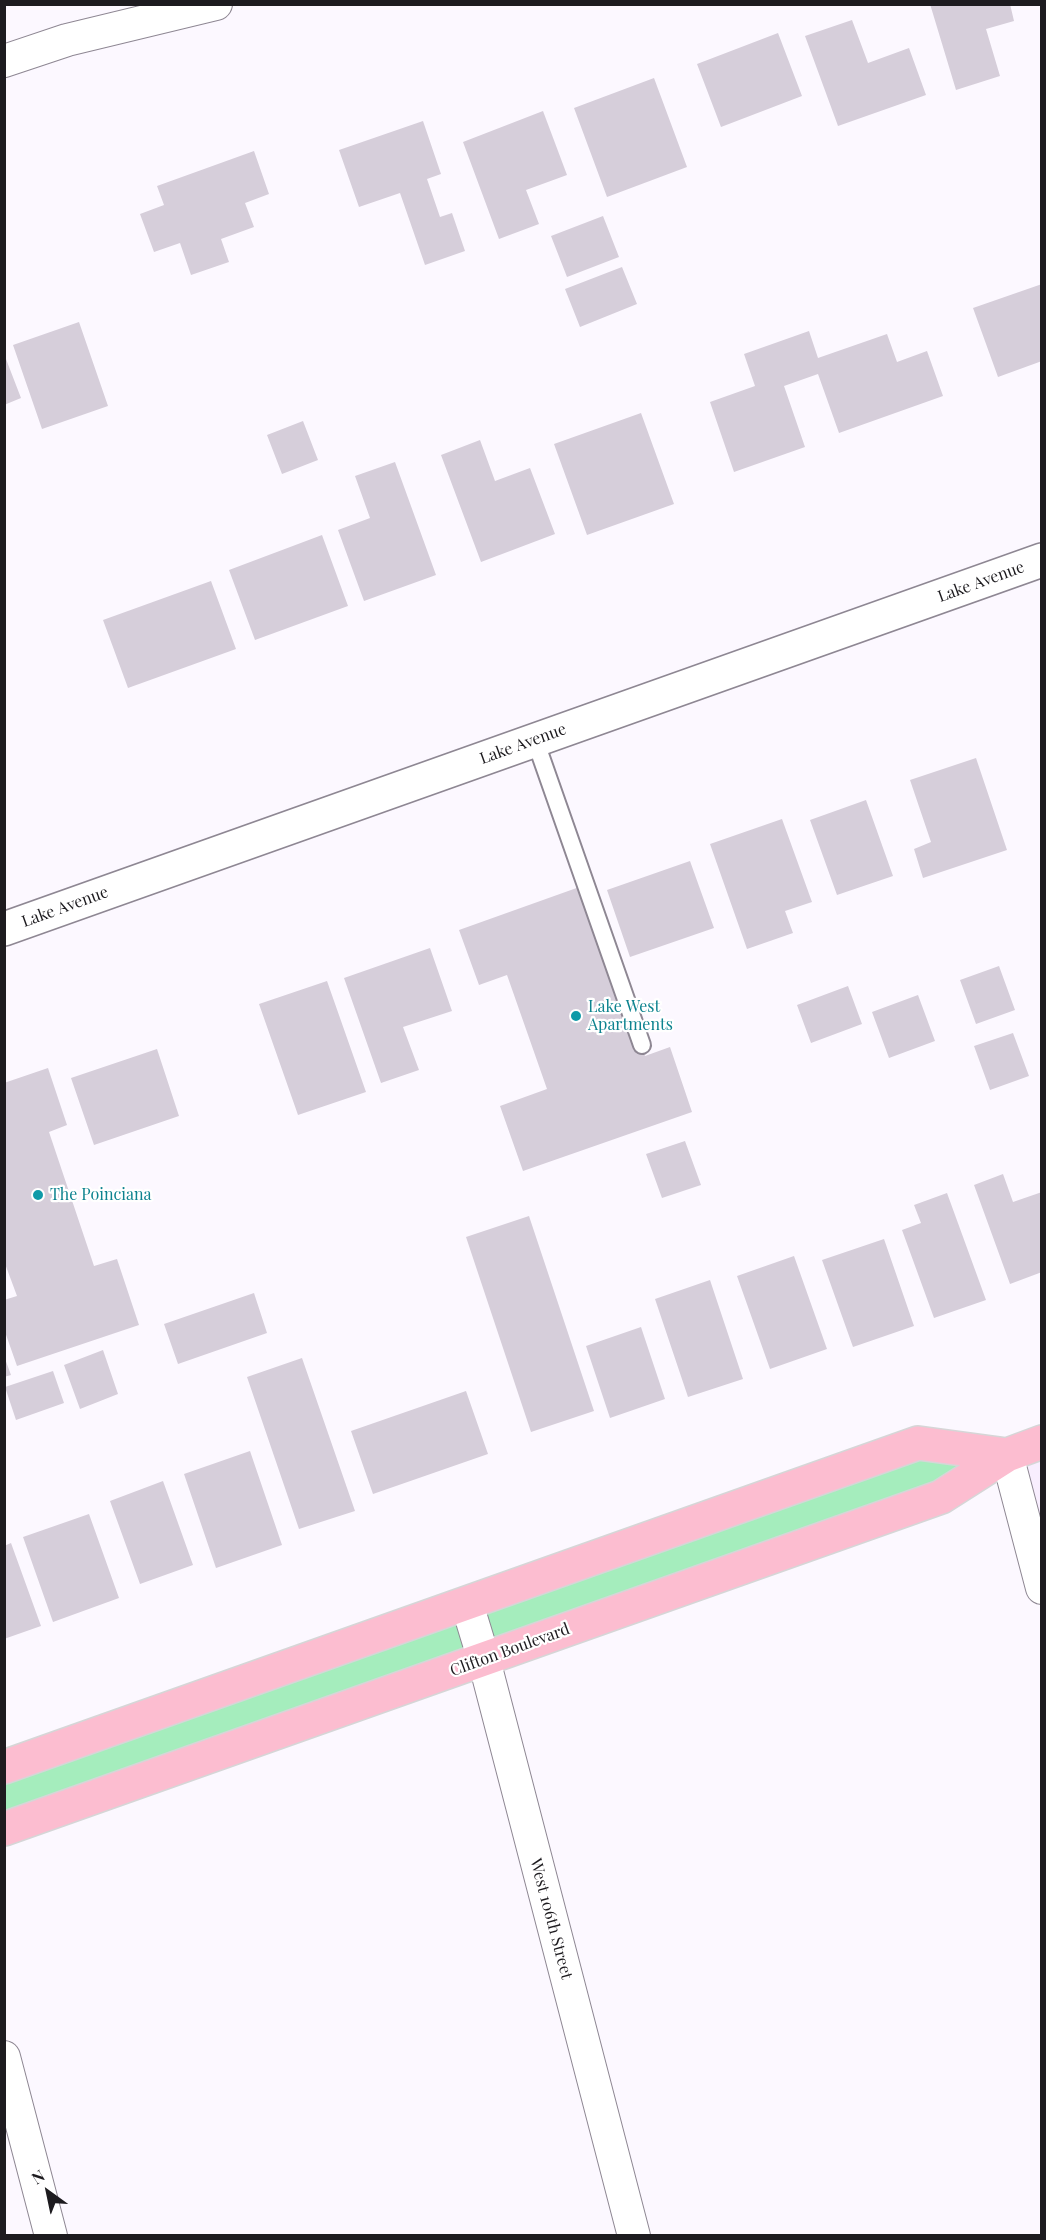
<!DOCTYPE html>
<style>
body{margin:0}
#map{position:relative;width:1046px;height:2240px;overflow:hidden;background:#fcf8ff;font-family:"Playfair Display",serif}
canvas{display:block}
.frame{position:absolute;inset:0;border:6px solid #1d1b1f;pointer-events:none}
.north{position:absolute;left:18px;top:2162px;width:60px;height:60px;-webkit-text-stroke:4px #fff;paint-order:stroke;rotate:327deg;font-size:16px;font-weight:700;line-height:24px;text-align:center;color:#1d1b1f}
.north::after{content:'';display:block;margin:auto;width:21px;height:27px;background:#1d1b1f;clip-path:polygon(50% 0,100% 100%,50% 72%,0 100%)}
</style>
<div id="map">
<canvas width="1046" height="2240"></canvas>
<div class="frame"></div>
<div class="north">N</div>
</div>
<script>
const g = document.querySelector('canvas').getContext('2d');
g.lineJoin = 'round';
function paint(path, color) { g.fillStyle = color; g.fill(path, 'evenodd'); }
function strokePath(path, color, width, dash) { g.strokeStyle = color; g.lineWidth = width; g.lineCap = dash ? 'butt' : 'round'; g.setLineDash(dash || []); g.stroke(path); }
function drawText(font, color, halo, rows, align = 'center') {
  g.font = font + ' "Playfair Display",serif'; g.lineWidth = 4.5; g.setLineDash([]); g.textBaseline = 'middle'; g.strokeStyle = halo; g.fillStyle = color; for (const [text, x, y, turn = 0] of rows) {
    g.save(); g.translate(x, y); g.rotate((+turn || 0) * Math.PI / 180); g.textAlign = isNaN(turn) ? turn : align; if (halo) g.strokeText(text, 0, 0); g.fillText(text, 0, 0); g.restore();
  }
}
paint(new Path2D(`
 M1041,1442V1588L1007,1455Z`), '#f8eefe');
paint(new Path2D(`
 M918,1443L1007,1455L5,1829L4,1768Z`), '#a5edbd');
paint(new Path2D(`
 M930,4H1010L1014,21L986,29L1000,76L956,90Z
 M852,20L868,63L909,48L926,95L838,126L805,36Z
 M778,33L802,96L721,127L697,64Z
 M654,78L687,167L607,197L574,108Z
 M543,111L567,175L526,190L539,224L499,239L463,142Z
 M423,121L441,174L427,179L440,217L452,213L465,251L425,265L400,193L359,207L339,150Z
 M254,151L269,194L245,203L254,227L221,239L229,262L191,275L180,243L154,252L140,214L164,205L157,186Z
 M603,216L619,257L567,277L551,236Z
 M622,267L637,304L580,327L565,289Z
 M1042,284V361L998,377L973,308Z
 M79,322L108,406L42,429L13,345Z
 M809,331L818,358L887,334L897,362L927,351L943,396L839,433L818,374L784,386L805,447L734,472L710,402L755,386L744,354Z
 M6,359L21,398L4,405V360Z
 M641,413L674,504L587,535L554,444Z
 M303,421L318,460L282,474L267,435Z
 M480,440L495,481L530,468L555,534L481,562L441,455Z
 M395,462L436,575L364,601L338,530L370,518L355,476Z
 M322,535L348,606L255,640L229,570Z
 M211,581L236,649L128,688L103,620Z
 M976,758L1007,850L923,878L914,849L931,842L910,780Z
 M866,800L893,876L837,895L810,820Z
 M782,819L812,902L785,911L793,933L747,949L710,844Z
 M690,861L714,928L630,957L607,890Z
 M585,885L645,1056L670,1047L692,1112L523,1171L500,1106L547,1089L507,975L479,985L459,930Z
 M430,948L452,1011L403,1027L419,1070L381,1083L344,978Z
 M999,966L1015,1010L976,1024L960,980Z
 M327,981L366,1092L298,1115L259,1004Z
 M848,986L862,1024L811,1043L797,1005Z
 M918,995L935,1041L889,1058L872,1012Z
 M1013,1033L1029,1076L990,1090L974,1046Z
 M157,1049L179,1116L94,1145L71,1078Z
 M48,1068L67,1125L49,1132L94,1266L117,1259L139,1325L17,1366L4,1329V1300L17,1296L4,1261V1083Z
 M685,1141L701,1185L662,1198L646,1154Z
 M1003,1174L1013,1202L1042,1192V1272L1010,1284L974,1185Z
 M947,1193L986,1300L934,1318L902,1230L921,1223L914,1205Z
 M529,1216L594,1411L531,1432L466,1237Z
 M884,1239L914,1326L853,1347L822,1260Z
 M794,1256L827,1349L770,1369L737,1276Z
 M710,1280L743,1379L688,1397L655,1299Z
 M254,1293L267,1333L178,1364L164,1324Z
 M641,1327L665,1399L610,1418L586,1346Z
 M103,1350L118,1394L80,1409L64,1365Z
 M4,1356L11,1375L4,1377Z
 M302,1358L355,1511L299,1529L247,1377Z
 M53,1371L64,1403L16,1420L5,1387Z
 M466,1391L488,1454L373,1494L351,1431Z
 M250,1451L282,1545L216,1568L184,1474Z
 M163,1481L193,1565L140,1584L110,1501Z
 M89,1514L119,1598L53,1622L23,1537Z
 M11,1543L41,1626L4,1639V1546Z`), '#d6ceda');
const lane = new Path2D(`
 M535,740L642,1045`);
const street = new Path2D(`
 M4,61L67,40L216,4
 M1007,1455L1042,1588
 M467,1604L484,1660L634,2236
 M4,2057L51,2236`);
const secondary = new Path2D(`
 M4,929L1042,560`);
const primary = new Path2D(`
 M4,1767L918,1443L1007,1455
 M4,1829L941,1497L1007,1455L1042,1442`);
strokePath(lane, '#8e8793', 20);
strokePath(street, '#8e8793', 34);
strokePath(secondary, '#8e8793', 36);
strokePath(primary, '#d6d6d7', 36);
strokePath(lane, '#fff', 16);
strokePath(street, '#fff', 32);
strokePath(secondary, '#fff', 33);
strokePath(primary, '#fcbdd0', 33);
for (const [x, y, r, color] of [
 [576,1016,6,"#0f9aa8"],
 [38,1195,6,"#0f9aa8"]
]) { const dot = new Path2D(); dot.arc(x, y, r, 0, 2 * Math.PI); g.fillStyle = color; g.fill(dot); strokePath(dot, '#fff', 2); }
drawText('16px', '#1d1b1f', '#fff', [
 ["Lake Avenue",981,582,-20],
 ["Lake Avenue",523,744,-20],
 ["Lake Avenue",65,907,-20],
 ["Clifton Boulevard",510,1650,-20],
 ["West 106th Street",551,1919,75]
]);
drawText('16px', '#0d838f', '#fff', [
 ["Lake West",588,1007],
 ["Apartments",588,1025],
 ["The Poinciana",50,1195]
], 'left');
</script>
